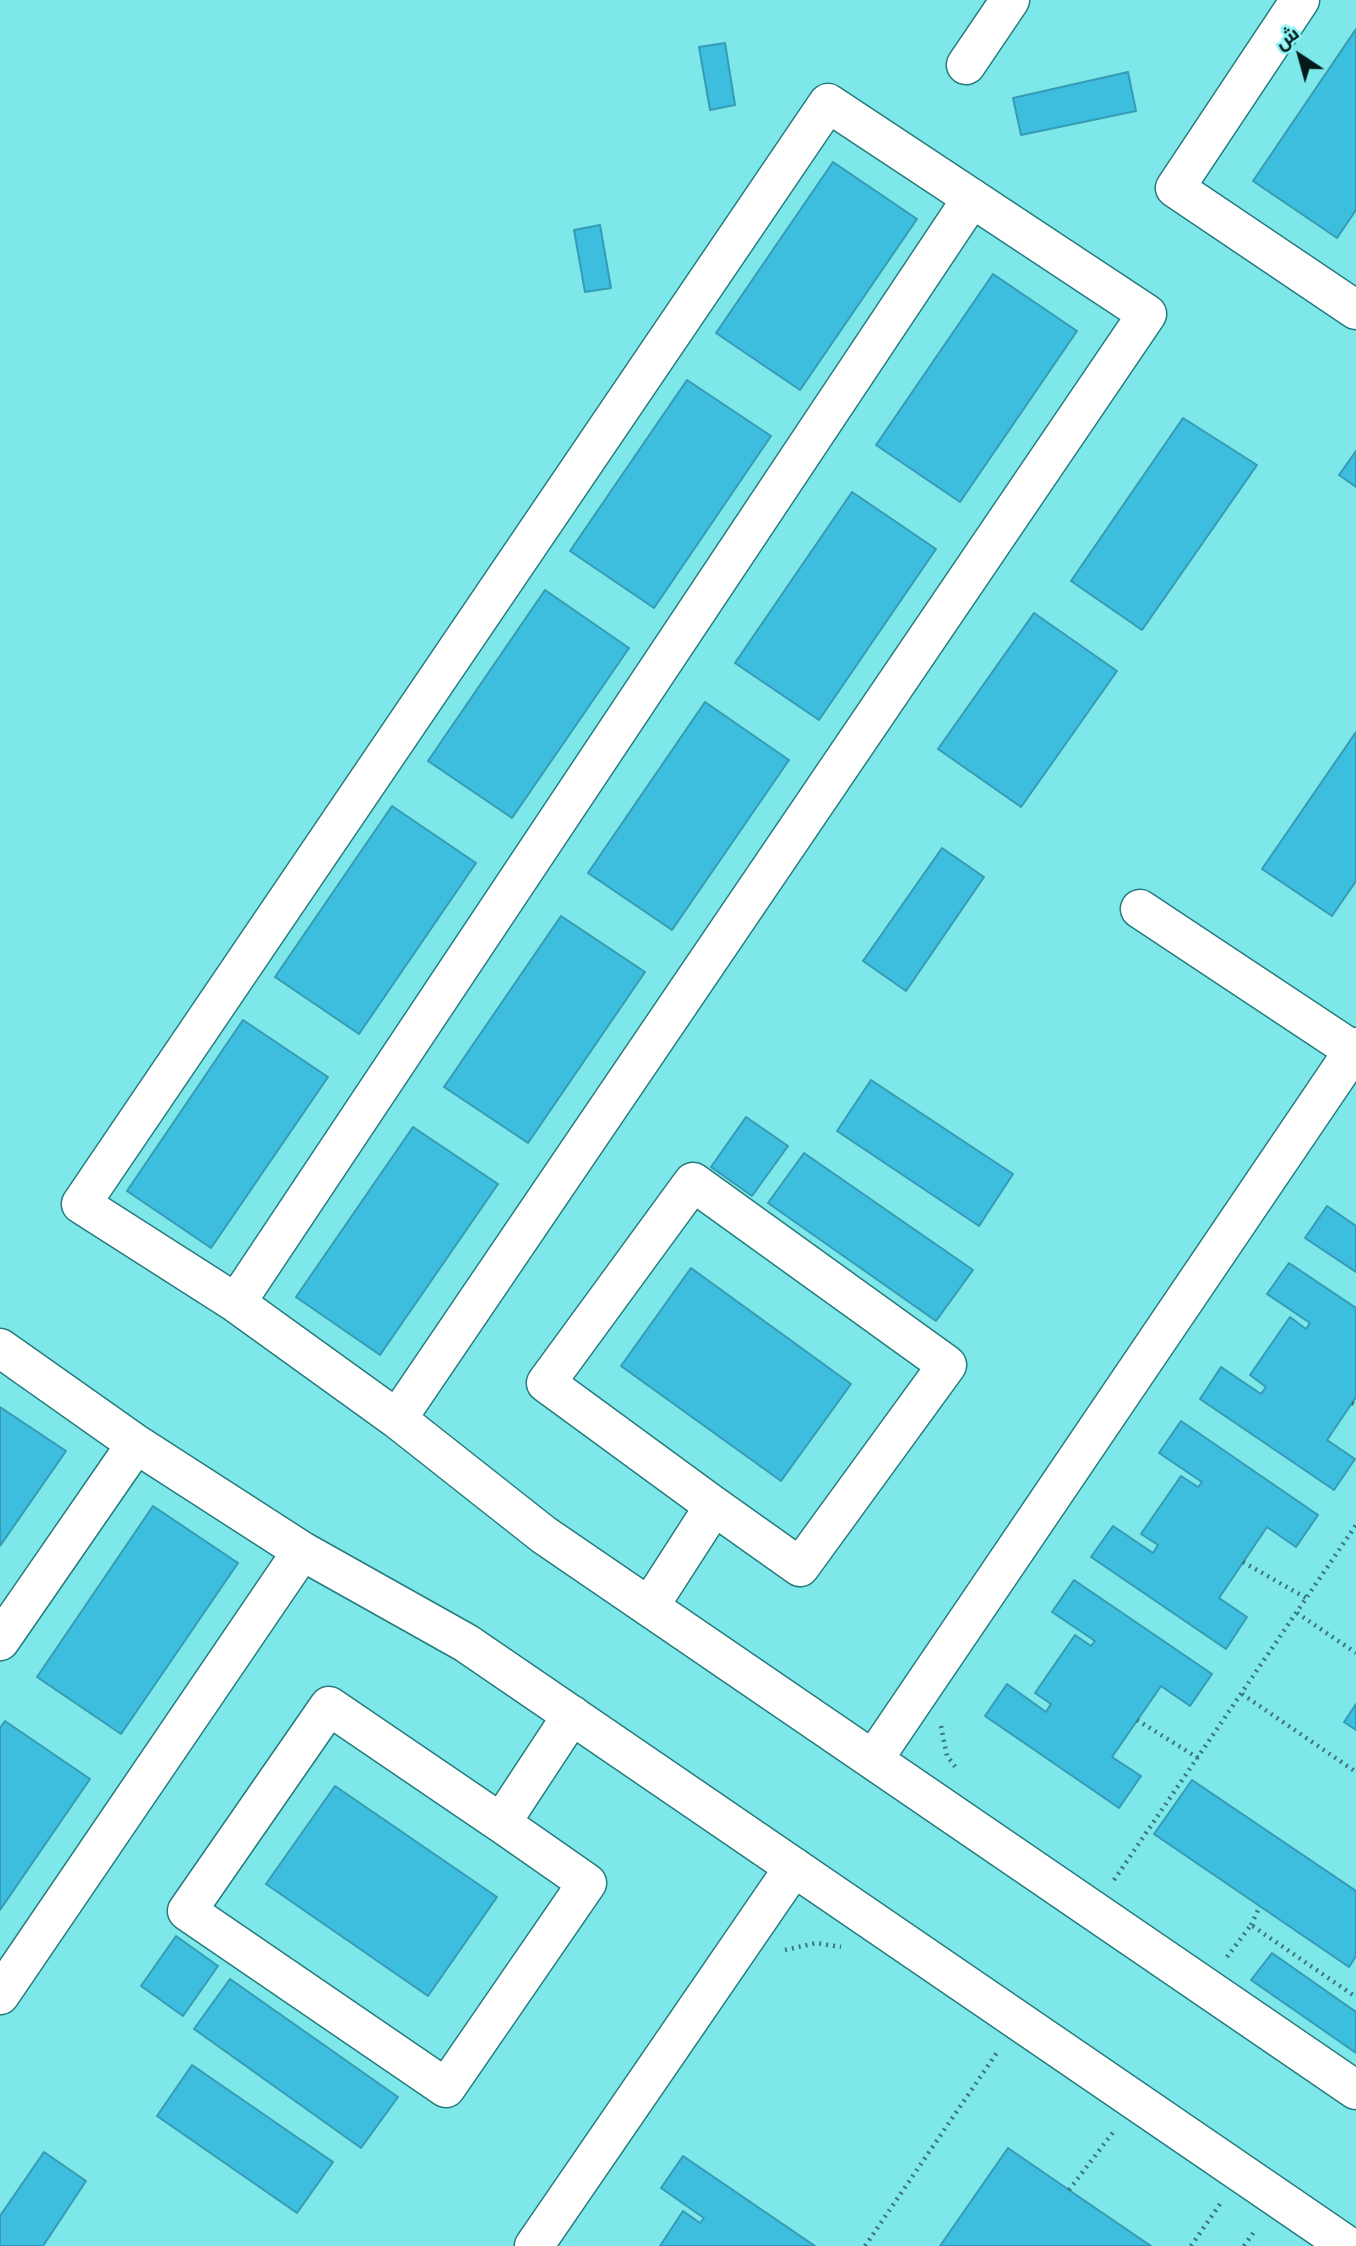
<!DOCTYPE html>
<meta charset="utf-8">
<style>
body{margin:0}
#map{position:relative;width:1356px;height:2246px;overflow:hidden;background:#7de7ea;font-family:Overpass,Cairo,sans-serif}
canvas{display:block}
.north{position:absolute;left:1265px;top:21px;width:70px;height:70px;-webkit-text-stroke:5px #8bf4f7;paint-order:stroke;rotate:324deg;font-size:19px;font-weight:700;line-height:28px;text-align:center;color:#03191a}
.north::after{content:'';display:block;margin:auto;width:24px;height:32px;background:#03191a;clip-path:polygon(50% 0,100% 100%,50% 72%,0 100%)}
</style>
<div id="map">
<canvas width="1356" height="2246"></canvas>
<div class="north">ش</div>
</div>
<script>
const g = document.querySelector('canvas').getContext('2d');
g.lineJoin = 'round';
function paint(path, color) { g.fillStyle = color; g.fill(path, 'evenodd'); }
function strokePath(path, color, width, dash) { g.strokeStyle = color; g.lineWidth = width; g.lineCap = dash ? 'butt' : 'round'; g.setLineDash(dash || []); g.stroke(path); }
const building = new Path2D(`
 M1356,29V210L1337,238L1253,181Z
 M725,43L735,105L710,110L699,47Z
 M1128,72L1136,111L1021,135L1013,98Z
 M833,162L917,219L800,390L716,333Z
 M600,225L611,288L585,292L574,230Z
 M993,274L1077,331L960,502L876,445Z
 M687,380L771,436L654,608L570,551Z
 M1183,418L1257,465L1142,630L1071,581Z
 M1356,451V487L1339,475Z
 M852,492L936,549L819,720L735,663Z
 M545,590L629,648L512,818L428,761Z
 M1034,613L1117,671L1021,807L938,749Z
 M705,702L789,760L672,930L588,873Z
 M1356,732V881L1332,916L1262,869Z
 M392,806L476,863L359,1034L275,977Z
 M942,848L984,877L906,991L863,961Z
 M561,916L645,972L528,1143L444,1087Z
 M243,1020L328,1077L211,1248L127,1191Z
 M871,1080L1013,1174L979,1226L837,1131Z
 M746,1117L788,1146L752,1196L711,1167Z
 M413,1127L498,1184L380,1355L296,1297Z
 M804,1153L973,1270L936,1321L768,1203Z
 M1327,1206L1356,1226V1272L1305,1238Z
 M1289,1263L1356,1308V1397L1327,1440L1355,1459L1334,1490L1200,1399L1221,1367L1261,1394L1266,1387L1250,1375L1290,1317L1306,1329L1310,1323L1267,1294Z
 M691,1268L851,1384L781,1481L621,1366Z
 M0,1407L66,1451L0,1546Z
 M1181,1421L1318,1515L1296,1547L1267,1527L1219,1598L1247,1617L1226,1649L1091,1557L1113,1526L1153,1553L1158,1545L1141,1534L1181,1476L1198,1487L1202,1482L1159,1453Z
 M153,1506L238,1563L121,1734L37,1677Z
 M1074,1580L1212,1674L1190,1706L1161,1686L1112,1757L1141,1776L1119,1808L985,1716L1007,1684L1046,1712L1051,1704L1035,1693L1075,1635L1091,1646L1095,1641L1052,1612Z
 M1356,1704V1730L1344,1722Z
 M5,1721L90,1779L0,1910V1728Z
 M1192,1780L1356,1891V1956L1349,1967L1154,1834Z
 M335,1786L497,1897L428,1996L266,1884Z
 M176,1936L218,1966L183,2016L141,1986Z
 M1272,1953L1356,2012V2053L1251,1980Z
 M230,1979L398,2097L361,2148L194,2029Z
 M192,2065L333,2162L297,2213L157,2116Z
 M1008,2148L1069,2190L1151,2246H940Z
 M44,2152L86,2181L43,2246H0V2216Z
 M683,2156L815,2246H660L683,2211L700,2223L704,2218L661,2188Z`);
paint(building, '#3dbede');
strokePath(building, '#369bb4', 2);
const minor = new Path2D(`
 M1300,0L1175,188L1356,310
 M966,65L1010,0
 M828,103L1147,314L397,1419L236,1303L81,1204Z
 M1140,909L1354,1051
 M236,1303L972,198
 M0,1348L136,1444L302,1551L0,1995
 M397,1419L544,1535L1356,2090
 M302,1551L466,1643L1348,2246
 M649,1607L714,1506L800,1567L947,1365L693,1182L546,1383L714,1506
 M0,1641L136,1444
 M873,1760L1356,1047
 M501,1823L329,1706L187,1911L446,2088L587,1883L501,1823L572,1715
 M534,2246L794,1867`);
strokePath(minor, '#267b7d', 41);
strokePath(new Path2D(`
 M1352,1403L1356,1405
 M1243,1562L1306,1598
 M1297,1613L1356,1653
 M1242,1694L1356,1772
 M1137,1720L1198,1758
 M941,1726L947,1756L957,1769
 M1114,1880L1356,1525
 M1251,1925L1260,1906
 M785,1950L816,1943L841,1947
 M1227,1957L1251,1925L1356,1997
 M1069,2190L1114,2131
 M865,2246L998,2051
 M1191,2246L1220,2204
 M1244,2246L1256,2229`), '#3b787a', 4.5, [2, 5]);
strokePath(minor, '#fff', 38);
</script>
